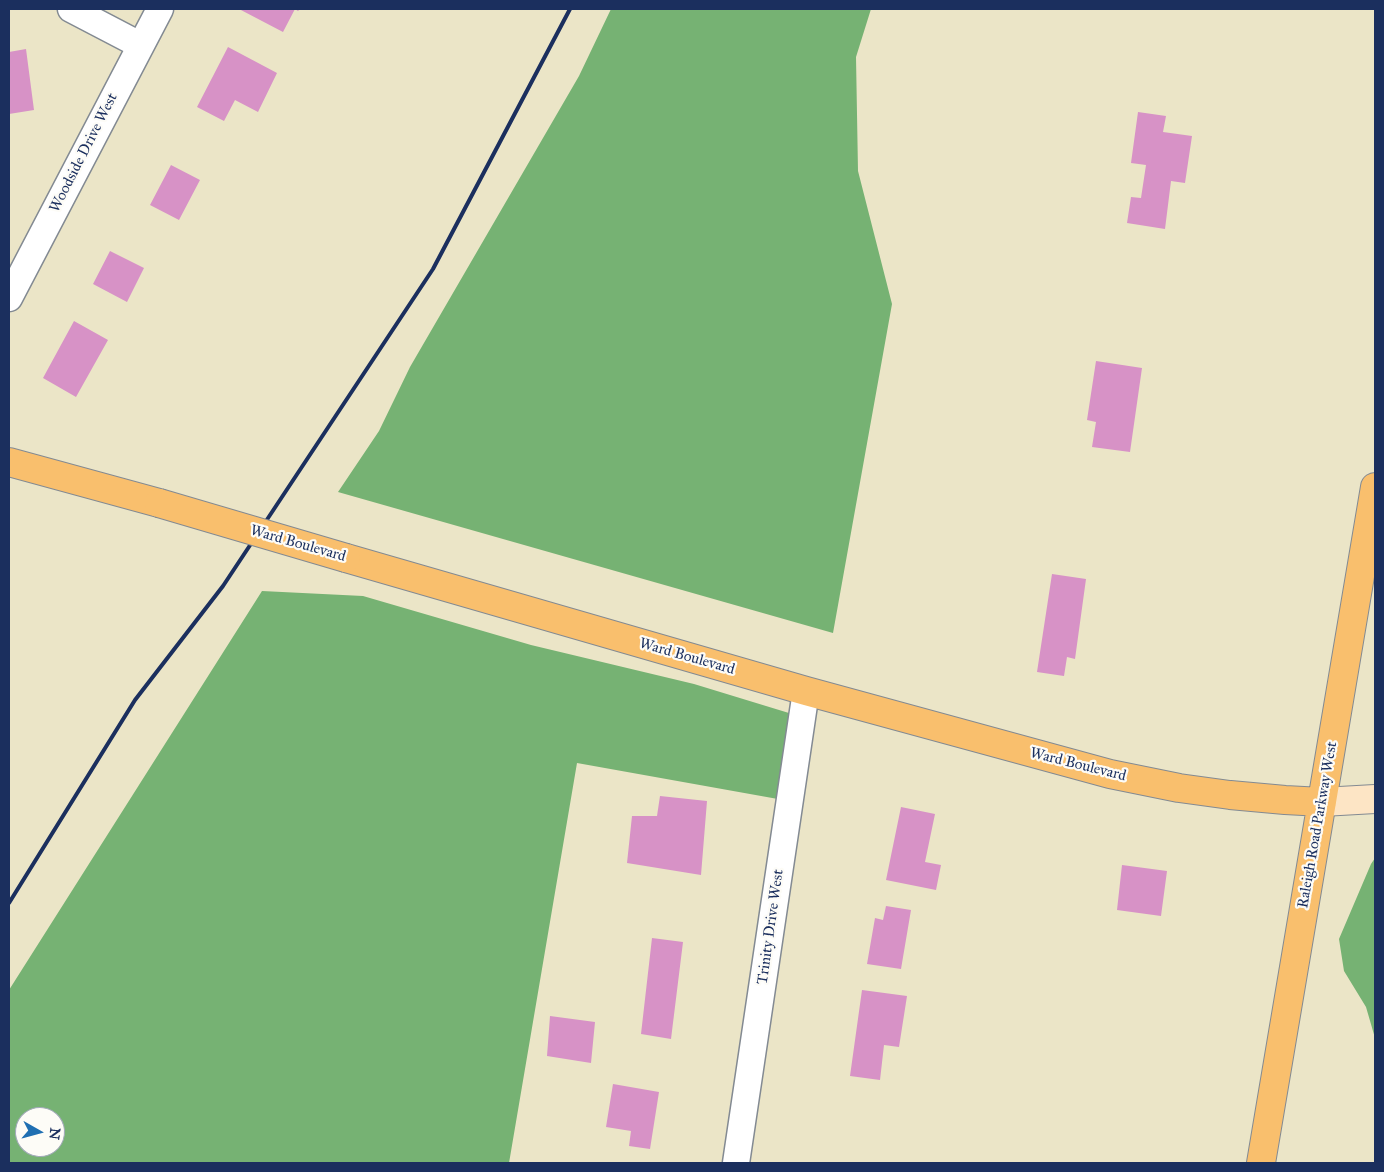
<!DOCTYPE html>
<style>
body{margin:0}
#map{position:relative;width:1384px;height:1172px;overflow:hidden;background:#ebe5c7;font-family:"IM FELL Great Primer",serif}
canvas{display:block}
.frame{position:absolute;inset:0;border:10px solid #1b2f5e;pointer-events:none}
.north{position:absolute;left:15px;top:1107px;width:50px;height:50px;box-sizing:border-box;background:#fdfcf7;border:1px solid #a3aaba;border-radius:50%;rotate:97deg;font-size:14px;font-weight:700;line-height:20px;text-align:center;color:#1b2f5e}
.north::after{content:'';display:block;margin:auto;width:18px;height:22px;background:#1f6fb2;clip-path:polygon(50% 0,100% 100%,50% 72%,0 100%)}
</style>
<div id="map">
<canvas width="1384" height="1172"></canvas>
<div class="frame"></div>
<div class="north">N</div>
</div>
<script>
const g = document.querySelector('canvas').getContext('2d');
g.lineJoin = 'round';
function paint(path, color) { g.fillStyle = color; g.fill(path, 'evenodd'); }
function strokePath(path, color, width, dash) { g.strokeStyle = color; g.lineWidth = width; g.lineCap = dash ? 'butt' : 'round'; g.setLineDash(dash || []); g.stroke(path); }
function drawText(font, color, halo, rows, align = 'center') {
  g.font = font + ' "IM FELL Great Primer",serif'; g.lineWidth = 4.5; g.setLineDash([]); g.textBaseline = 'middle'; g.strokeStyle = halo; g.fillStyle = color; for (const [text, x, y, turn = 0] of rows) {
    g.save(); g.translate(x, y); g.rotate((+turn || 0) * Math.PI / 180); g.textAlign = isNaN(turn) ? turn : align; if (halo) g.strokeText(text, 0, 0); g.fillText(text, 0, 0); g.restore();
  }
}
paint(new Path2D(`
 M611,9H871L856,57L858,171L892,304L833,633L338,492L379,431L410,367L579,76Z
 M262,591L363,596L531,645L694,684L802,717L789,801L577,763L509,1163H9V990ZM25,1117H55V1147H25Z
 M1375,858V1038L1366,1007L1344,971L1339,939L1371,864Z`), '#76b273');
paint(new Path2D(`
 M239,9H300L298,11L295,9L283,32Z
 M228,47L277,73L258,112L235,100L224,121L197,107Z
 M26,49L34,110L9,114V52Z
 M1138,112L1166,116L1163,132L1192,136L1185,183L1171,181L1165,229L1127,223L1131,197L1141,198L1146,165L1131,163Z
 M171,165L200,180L179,220L150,205Z
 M110,251L144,268L127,302L93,284Z
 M74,321L108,340L76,397L43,378Z
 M1096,361L1142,368L1130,452L1092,447L1096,422L1087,420Z
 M1052,574L1086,579L1075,659L1067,657L1064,676L1037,672Z
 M660,796L707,801L701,875L627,863L632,816H657Z
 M901,807L935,814L925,862L941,865L936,890L886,880Z
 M1122,865L1167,871L1161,916L1117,910Z
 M886,906L911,910L901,969L867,964L875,918L883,920Z
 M652,938L683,942L671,1039L641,1034Z
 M862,990L907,996L899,1047L884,1045L880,1080L850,1076Z
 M550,1016L595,1022L591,1063L547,1056Z
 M613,1084L659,1092L650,1149L629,1146L631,1131L606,1127Z`), '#d792c6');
const street = new Path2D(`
 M71,9L140,45
 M9,298L160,9
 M736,1163L806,691`);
const secondary = new Path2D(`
 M1322,802L1375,799`);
const primary = new Path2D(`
 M9,462L159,503
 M346,558L806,691L1110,774L1179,788L1230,795L1285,800L1322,802
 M1261,1163L1375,487`);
strokePath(street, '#838a92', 29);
strokePath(secondary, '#838a92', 30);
strokePath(primary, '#838a92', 30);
strokePath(street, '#fff', 26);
strokePath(secondary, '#fde5c5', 28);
strokePath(primary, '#f9bf6d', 28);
strokePath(new Path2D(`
 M9,903L135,700L223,586L433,269L570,9`), '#1b2f5e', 4);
const primaryBridge = new Path2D(`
 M159,503L346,558`);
strokePath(primaryBridge, '#838a92', 30, []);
strokePath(primaryBridge, '#f9bf6d', 28);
drawText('15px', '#1b2f5e', '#fdfcf7', [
 ["Woodside Drive West",84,153,-63],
 ["Ward Boulevard",298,544,16],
 ["Ward Boulevard",687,657,16],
 ["Ward Boulevard",1078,765,14],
 ["Raleigh Road Parkway West",1318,825,-80],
 ["Trinity Drive West",771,927,-82]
]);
</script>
